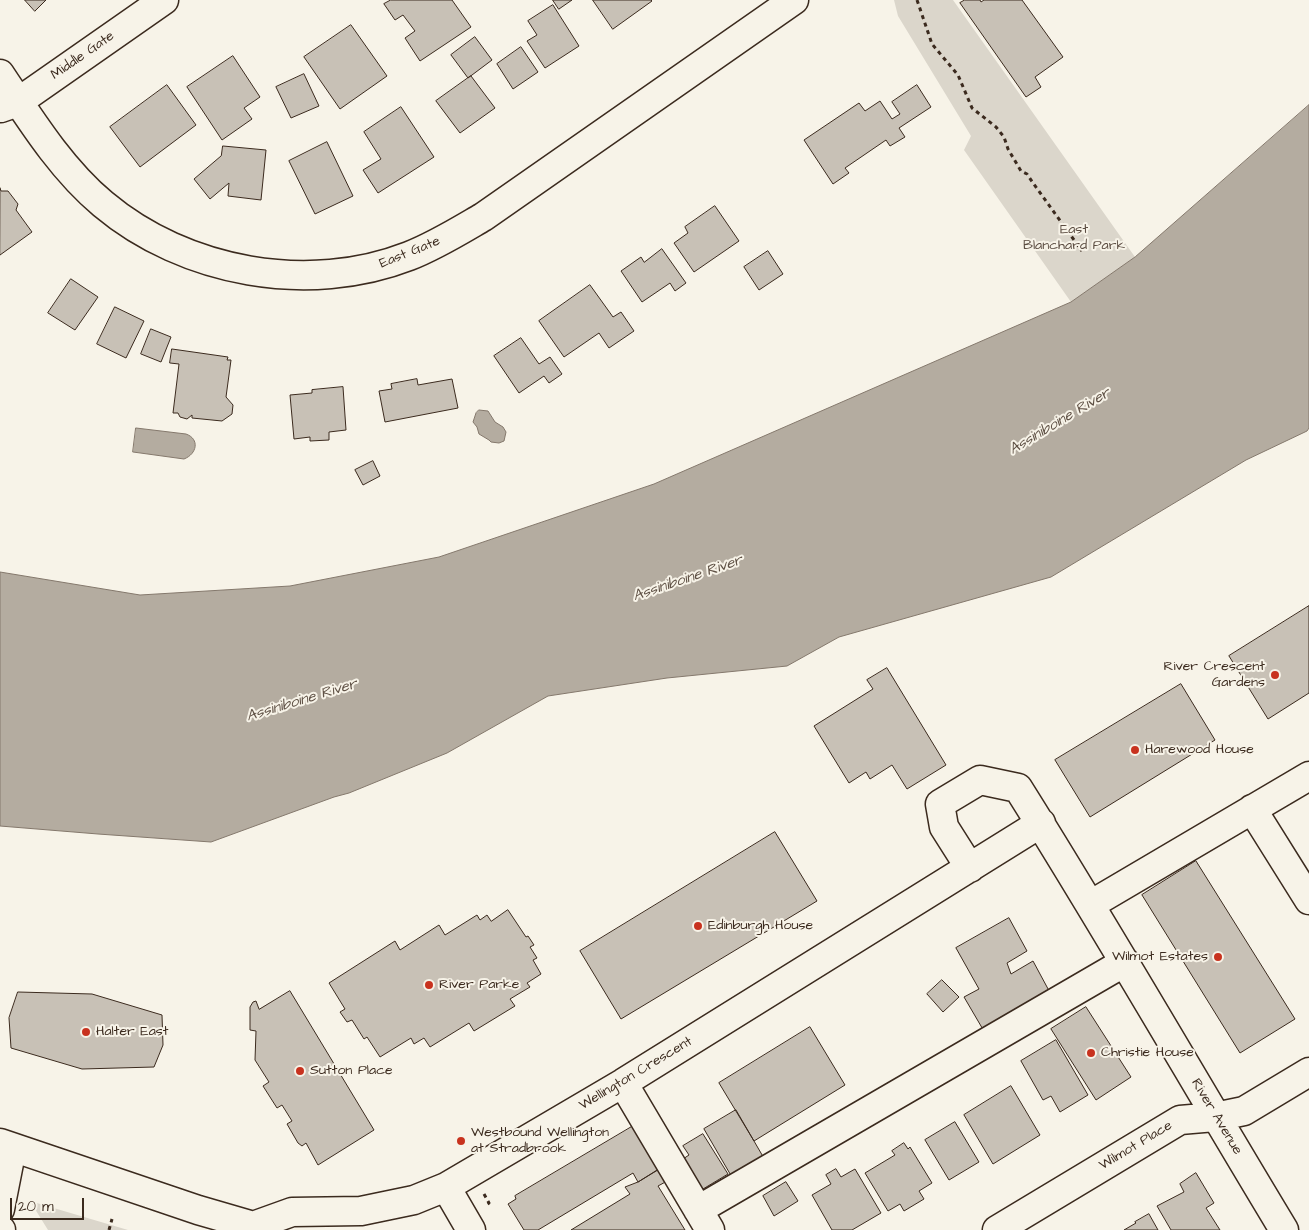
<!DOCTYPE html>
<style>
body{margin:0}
#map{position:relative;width:1309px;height:1230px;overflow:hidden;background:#f7f3e8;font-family:"Architects Daughter",sans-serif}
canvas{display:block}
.scale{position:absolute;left:10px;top:1198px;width:74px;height:22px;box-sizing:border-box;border:2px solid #3b2a1e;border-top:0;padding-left:6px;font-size:15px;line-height:18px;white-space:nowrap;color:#3b2a1e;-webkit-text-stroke:4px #f7f3e8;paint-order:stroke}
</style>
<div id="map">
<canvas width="1309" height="1230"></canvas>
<div class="scale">20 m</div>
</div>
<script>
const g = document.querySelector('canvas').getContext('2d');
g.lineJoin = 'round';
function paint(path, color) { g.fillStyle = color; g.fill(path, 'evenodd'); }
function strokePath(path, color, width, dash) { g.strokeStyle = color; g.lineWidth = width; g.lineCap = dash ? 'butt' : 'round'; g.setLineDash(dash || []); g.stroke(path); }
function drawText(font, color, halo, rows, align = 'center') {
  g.font = font + ' "Architects Daughter",sans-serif'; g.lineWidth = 4; g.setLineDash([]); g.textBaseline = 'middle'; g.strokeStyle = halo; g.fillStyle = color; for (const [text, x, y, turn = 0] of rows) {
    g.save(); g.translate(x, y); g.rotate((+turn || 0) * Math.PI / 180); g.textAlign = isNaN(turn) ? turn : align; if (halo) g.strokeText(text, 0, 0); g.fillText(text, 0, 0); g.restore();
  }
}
paint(new Path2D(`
 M894,0H953L1135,257L1071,302L964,150L971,136L898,16Z
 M30,1201L128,1230H48Z`), '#dbd6cb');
const water = new Path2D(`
 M1309,105V428L1307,431L1246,460L1051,577L839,637L787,666L667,678L548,696L447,753L349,793L334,797L211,842L98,834L0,826V572L140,595L290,586L439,557L654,484L1071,302L1135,257Z
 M479,410L488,411L495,422L503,427L506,432L504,441L499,443L491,442L489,440L479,434L477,427L473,422L476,413Z
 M136,428L186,434C200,439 197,454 184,459L133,452Z`);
paint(water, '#b4aca0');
strokePath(water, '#84786c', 1);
const building = new Path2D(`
 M25,0H46L35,11Z
 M391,0H452L471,27L420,61L405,38L415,31L403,15L395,20L384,4Z
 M553,0H572L559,9Z
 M593,0H651L652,1L613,29Z
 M965,0H980L981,2L984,0H1022L1063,57L1035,77L1041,87L1026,97L960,3Z
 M553,5L579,46L545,68L527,41L537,35L528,21Z
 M351,25L387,76L340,109L304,57Z
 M475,37L492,60L468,78L451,55Z
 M521,47L538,72L513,89L497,64Z
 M233,56L260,97L244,108L252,119L222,140L187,87Z
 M304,74L319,106L291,118L276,87Z
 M471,76L495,108L460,133L436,101Z
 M167,85L196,125L140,167L110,127Z
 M917,85L931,107L899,128L905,137L890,146L886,140L845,168L849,173L833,184L804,140L859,103L865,111L880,101L892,119L900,114L892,102Z
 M401,107L434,157L378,193L363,170L381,159L364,132Z
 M327,142L353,196L315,214L289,161Z
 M223,146L266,150L261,200L228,196L229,183L210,199L194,179L221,156Z
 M0,188L1,191H8L18,204L16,210L32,232L0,255Z
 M715,206L739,241L694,272L674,243L688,233L685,227Z
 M662,249L686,283L675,291L670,283L642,302L621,271L641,257L644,262Z
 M768,251L783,274L759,290L744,267Z
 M71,279L98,297L75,330L48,313Z
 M590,285L613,317L621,312L634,331L609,348L599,333L564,357L539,321Z
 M115,307L144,321L126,358L97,344Z
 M151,329L171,337L161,362L141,354Z
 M521,338L539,364L550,357L562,374L549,383L544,376L519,393L494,356Z
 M172,349L228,357L227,360H231L226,397L233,405L232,414L222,421L192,418V415L187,419L180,417L178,413H173L179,364L170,363Z
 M417,379L418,385L452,379L458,408L385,422L379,391L392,389L391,384Z
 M343,387L346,430L329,432V440L310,441V437L294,439L290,395L312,393V390Z
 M373,461L380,476L363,485L355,470Z
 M1309,606V693L1268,719L1229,656Z
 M887,668L946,765L907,789L892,765L870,779L866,772L849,783L814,726L873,689L867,680Z
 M1181,684L1215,740L1090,817L1055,760Z
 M775,832L817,901L621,1019L580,951Z
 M1196,861L1295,1019L1240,1053L1142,895Z
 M508,910L526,937L528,936L534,945L530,947L537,958L533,960L541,974L527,983L530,987L510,999L515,1006L474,1031L469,1023L430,1047L424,1038L414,1044L411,1038L380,1057L367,1037L364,1039L352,1020L347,1022L340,1012L345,1009L329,983L395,941L400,950L439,925L445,935L477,915L480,920L487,915L491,921Z
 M1009,918L1027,951L1007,963L1011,974L1033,961L1054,1000L988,1038L964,997L979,989L956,948Z
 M942,980L959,997L943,1012L927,994Z
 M290,991L374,1130L318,1165L306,1143L302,1146L298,1143L287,1124L292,1121L282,1105L277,1108L263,1086L269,1082L255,1060L256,1031L250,1030V1007L253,1002L256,1001L259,1009Z
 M18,992L92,994L162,1015L163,1045L154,1067L82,1069L11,1048L9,1018Z
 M1086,1007L1131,1077L1096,1100L1051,1029Z
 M810,1027L845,1085L754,1141L719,1083Z
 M1056,1040L1088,1095L1060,1112L1051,1096L1043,1100L1021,1061Z
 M1011,1086L1040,1135L993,1164L964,1115Z
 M736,1110L765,1160L733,1179L704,1129Z
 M640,1122L666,1165L638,1182L633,1173L538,1230H524L508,1204L516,1199L515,1196Z
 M955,1122L979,1162L949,1180L925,1140Z
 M703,1134L728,1174L698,1192L680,1161L689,1155L683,1146Z
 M904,1143L908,1149L910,1147L932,1183L919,1191L924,1199L904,1211L900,1204L888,1211L865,1173L895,1155L892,1151Z
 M661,1168L669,1180L658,1186L685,1230H571L630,1194L625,1187L638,1182Z
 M836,1169L841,1177L855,1169L881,1213L852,1230H832L812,1195L831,1184L826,1175Z
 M1196,1173L1214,1203L1206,1208L1220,1230H1171L1157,1206L1184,1192L1180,1184Z
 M786,1182L798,1201L774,1216L763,1196Z
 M1149,1214L1158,1230H1124L1136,1223L1135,1222Z`);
paint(building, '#c8c1b6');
strokePath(building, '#3b2a1e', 1);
const minor = new Path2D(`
 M0,74C30,119 61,169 103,204C185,273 309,295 409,256C435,246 459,231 483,217L794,0
 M1,108L18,102L164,0
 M1252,809L1309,900
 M970,868L944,827L940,804L980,780L1018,788C1110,934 1195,1083 1284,1230
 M1090,905L1309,776
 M623,1083L710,1230
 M0,1143L198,1210L253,1226L292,1212L361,1211L414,1200L446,1187L623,1083L1041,823
 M446,1187L471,1230
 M0,1209L12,1148
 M698,1210L1125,962
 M0,1229L1,1230
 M997,1230L1180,1120L1215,1117L1244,1111L1309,1072`);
strokePath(minor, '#3b2a1e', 31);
strokePath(new Path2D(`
 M917,0L932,44L958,75L972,108L996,127L1004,137L1008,149L1021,171L1027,174L1033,183L1082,251
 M484,1194L489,1203L486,1205
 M109,1230L112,1219`), '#3b2a1e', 3, [4, 4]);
strokePath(minor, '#f7f3e8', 28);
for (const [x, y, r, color] of [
 [1275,675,5,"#c8321e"],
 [1135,750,5,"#c8321e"],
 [698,926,5,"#c8321e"],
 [1218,957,5,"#c8321e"],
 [429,985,5,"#c8321e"],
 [86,1032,5,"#c8321e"],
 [1091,1053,5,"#c8321e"],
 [300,1071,5,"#c8321e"],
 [461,1141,5,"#c8321e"]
]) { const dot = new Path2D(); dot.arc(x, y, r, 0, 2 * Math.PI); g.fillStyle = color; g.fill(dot); strokePath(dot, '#f7f3e8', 2); }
drawText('14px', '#3b2a1e', '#f7f3e8', [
 ["Middle Gate",83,56,-35],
 ["East Gate",410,253,-22],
 ["Wellington Crescent",636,1074,-31],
 ["River Avenue",1216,1117,59],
 ["Wilmot Place",1136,1146,-31]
]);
drawText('14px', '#5b4c41', '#f7f3e8', [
 ["East",1074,230],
 ["Blanchard Park",1074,246]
]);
drawText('14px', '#3b2a1e', '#f7f3e8', [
 ["River Crescent",1265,667,"right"],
 ["Gardens",1265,683,"right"],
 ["Harewood House",1145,750],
 ["Edinburgh House",708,926],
 ["Wilmot Estates",1208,957,"right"],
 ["River Parke",439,985],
 ["Halter East",96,1032],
 ["Christie House",1101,1053],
 ["Sutton Place",310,1071],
 ["Westbound Wellington",471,1133],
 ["at Stradbrook",471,1149]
], 'left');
drawText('italic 15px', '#5f5145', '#f7f3e8', [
 ["Assiniboine River",1060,422,-31],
 ["Assiniboine River",688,579,-19],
 ["Assiniboine River",302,701,-17]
]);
</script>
